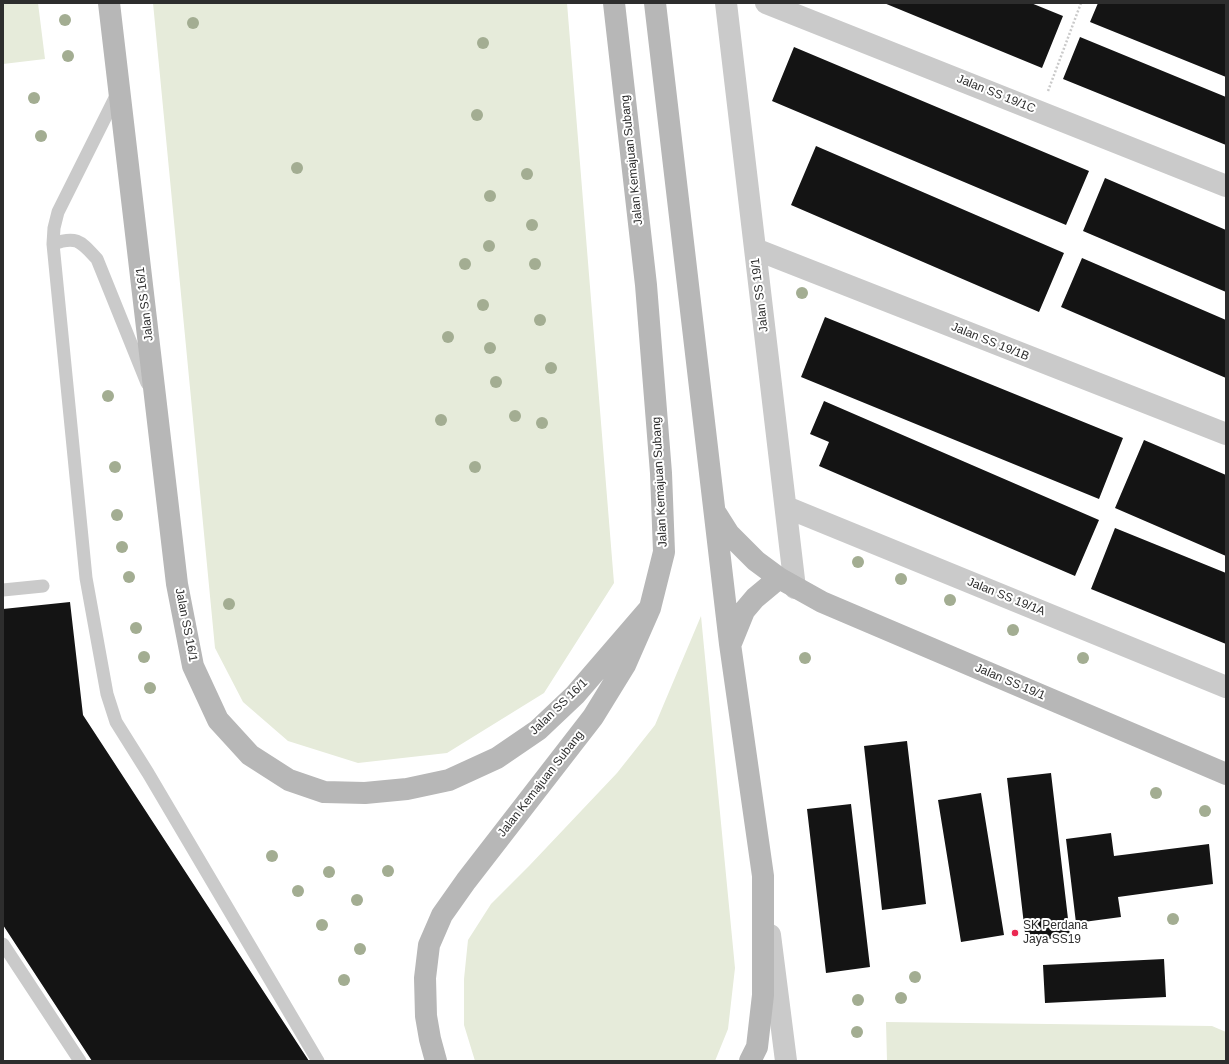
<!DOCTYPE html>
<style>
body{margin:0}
#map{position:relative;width:1229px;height:1064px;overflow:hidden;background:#fff;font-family:Arial,sans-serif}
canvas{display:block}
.frame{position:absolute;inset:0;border:4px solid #2d2d2d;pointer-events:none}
</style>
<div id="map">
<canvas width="1229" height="1064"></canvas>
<div class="frame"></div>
</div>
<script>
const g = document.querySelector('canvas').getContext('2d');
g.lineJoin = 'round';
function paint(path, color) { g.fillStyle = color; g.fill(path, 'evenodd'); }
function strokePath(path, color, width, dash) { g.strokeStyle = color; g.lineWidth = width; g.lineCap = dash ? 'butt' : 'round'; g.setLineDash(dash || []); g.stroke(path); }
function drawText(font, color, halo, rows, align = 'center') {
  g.font = font + ' Arial,sans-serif'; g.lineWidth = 4; g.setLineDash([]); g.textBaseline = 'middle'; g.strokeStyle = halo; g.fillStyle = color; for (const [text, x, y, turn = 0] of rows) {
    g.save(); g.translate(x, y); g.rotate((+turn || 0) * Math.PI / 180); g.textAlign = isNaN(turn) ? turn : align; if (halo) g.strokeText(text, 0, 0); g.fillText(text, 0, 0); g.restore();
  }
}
paint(new Path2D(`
 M3,3H38L45,59L3,64Z
 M153,3H567L614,583L544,693L447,753L358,763L288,741L243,702L215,648Z
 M701,616L735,968L728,1029L715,1061H475L464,1025V979L468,940L491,904L529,866L617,773L655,725Z
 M886,1022L1212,1026L1226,1032V1061H887Z`), '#e6ebda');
paint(new Path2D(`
 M884,3H1031L1063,16L1042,68Z
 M1098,3L1226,4V77L1090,22Z
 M1080,37L1226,97V145L1063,79Z
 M794,47L1089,171L1066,225L772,101Z
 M816,146L1064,253L1039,312L791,205Z
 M1105,178L1226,230V292L1083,231Z
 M1082,258L1226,320V378L1061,307Z
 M825,317L1123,438L1099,499L801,377Z
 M824,401L1099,520L1075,576L819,466L829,442L810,434Z
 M1144,440L1226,475V556L1115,508Z
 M1115,528L1226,573V644L1091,589Z
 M70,602L83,715L309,1061H92L3,925V609Z
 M907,741L926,904L882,910L864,746Z
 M1051,773L1070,936L1026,942L1007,778Z
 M981,793L1004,935L961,942L938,800Z
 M851,804L870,967L826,973L807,809Z
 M1111,833L1114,856L1209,844L1213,884L1118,897L1121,917L1076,923L1066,839Z
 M1164,959L1166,997L1045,1003L1043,965Z`), '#141414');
strokePath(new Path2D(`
 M1048,91L1081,3`), '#cacaca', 2.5, [2, 2]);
strokePath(new Path2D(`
 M118,92L58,212L54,228L53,244C77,235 81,242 97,259L147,383
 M53,244L86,578L107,694L116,722L148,773L318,1061
 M3,590L43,586
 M3,944L80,1061`), '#cacaca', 13);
strokePath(new Path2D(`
 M726,3L795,588
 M766,3L1226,186
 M755,249L1226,434
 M786,507L1226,687
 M770,935L786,1061`), '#cacaca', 22);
strokePath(new Path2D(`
 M109,3L177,584L193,666L218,720L250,755L289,780L324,792L365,793L407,789L449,780L497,758L538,730L575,695L650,608
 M655,3L730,644L763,876V995L757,1047L750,1061
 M717,515L729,534L756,561L779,578L822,602L1226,774
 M731,643L744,611L755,598L779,578
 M436,1061L430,1039L426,1016L425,978L429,945L442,915L466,881L593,717L625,665L650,608L664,552L661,473L646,285L614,3`), '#b7b7b7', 22);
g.fillStyle = '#a3ad92';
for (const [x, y] of [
 [65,20],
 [193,23],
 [483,43],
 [68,56],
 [34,98],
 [477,115],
 [41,136],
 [297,168],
 [527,174],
 [490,196],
 [532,225],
 [489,246],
 [465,264],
 [535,264],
 [802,293],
 [483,305],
 [540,320],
 [448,337],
 [490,348],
 [551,368],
 [496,382],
 [108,396],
 [515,416],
 [441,420],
 [542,423],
 [115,467],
 [475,467],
 [117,515],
 [122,547],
 [858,562],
 [129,577],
 [901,579],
 [950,600],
 [229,604],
 [136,628],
 [1013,630],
 [144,657],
 [805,658],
 [1083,658],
 [150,688],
 [1156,793],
 [1205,811],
 [272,856],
 [388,871],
 [329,872],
 [298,891],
 [357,900],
 [1173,919],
 [322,925],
 [360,949],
 [915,977],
 [344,980],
 [901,998],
 [858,1000],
 [857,1032]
]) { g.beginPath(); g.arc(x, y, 6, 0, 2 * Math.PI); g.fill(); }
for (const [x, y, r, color] of [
 [1015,933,4,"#eb2852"]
]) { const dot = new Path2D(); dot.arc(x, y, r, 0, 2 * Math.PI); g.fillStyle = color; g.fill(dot); strokePath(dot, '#fff', 1.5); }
drawText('12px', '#2d2d2d', '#fff', [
 ["Jalan SS 19/1C",996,94,22],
 ["Jalan Kemajuan Subang",632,160,-96],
 ["Jalan SS 19/1",760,295,-97],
 ["Jalan SS 16/1",145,304,-97],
 ["Jalan SS 19/1B",990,342,22],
 ["Jalan Kemajuan Subang",660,482,-93],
 ["Jalan SS 19/1A",1006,597,22],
 ["Jalan SS 16/1",186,625,79],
 ["Jalan SS 19/1",1010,682,23],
 ["Jalan SS 16/1",559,707,-44],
 ["Jalan Kemajuan Subang",541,784,-52]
]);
drawText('12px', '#2d2d2d', '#fff', [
 ["SK Perdana",1023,926],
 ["Jaya SS19",1023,940]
], 'left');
</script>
